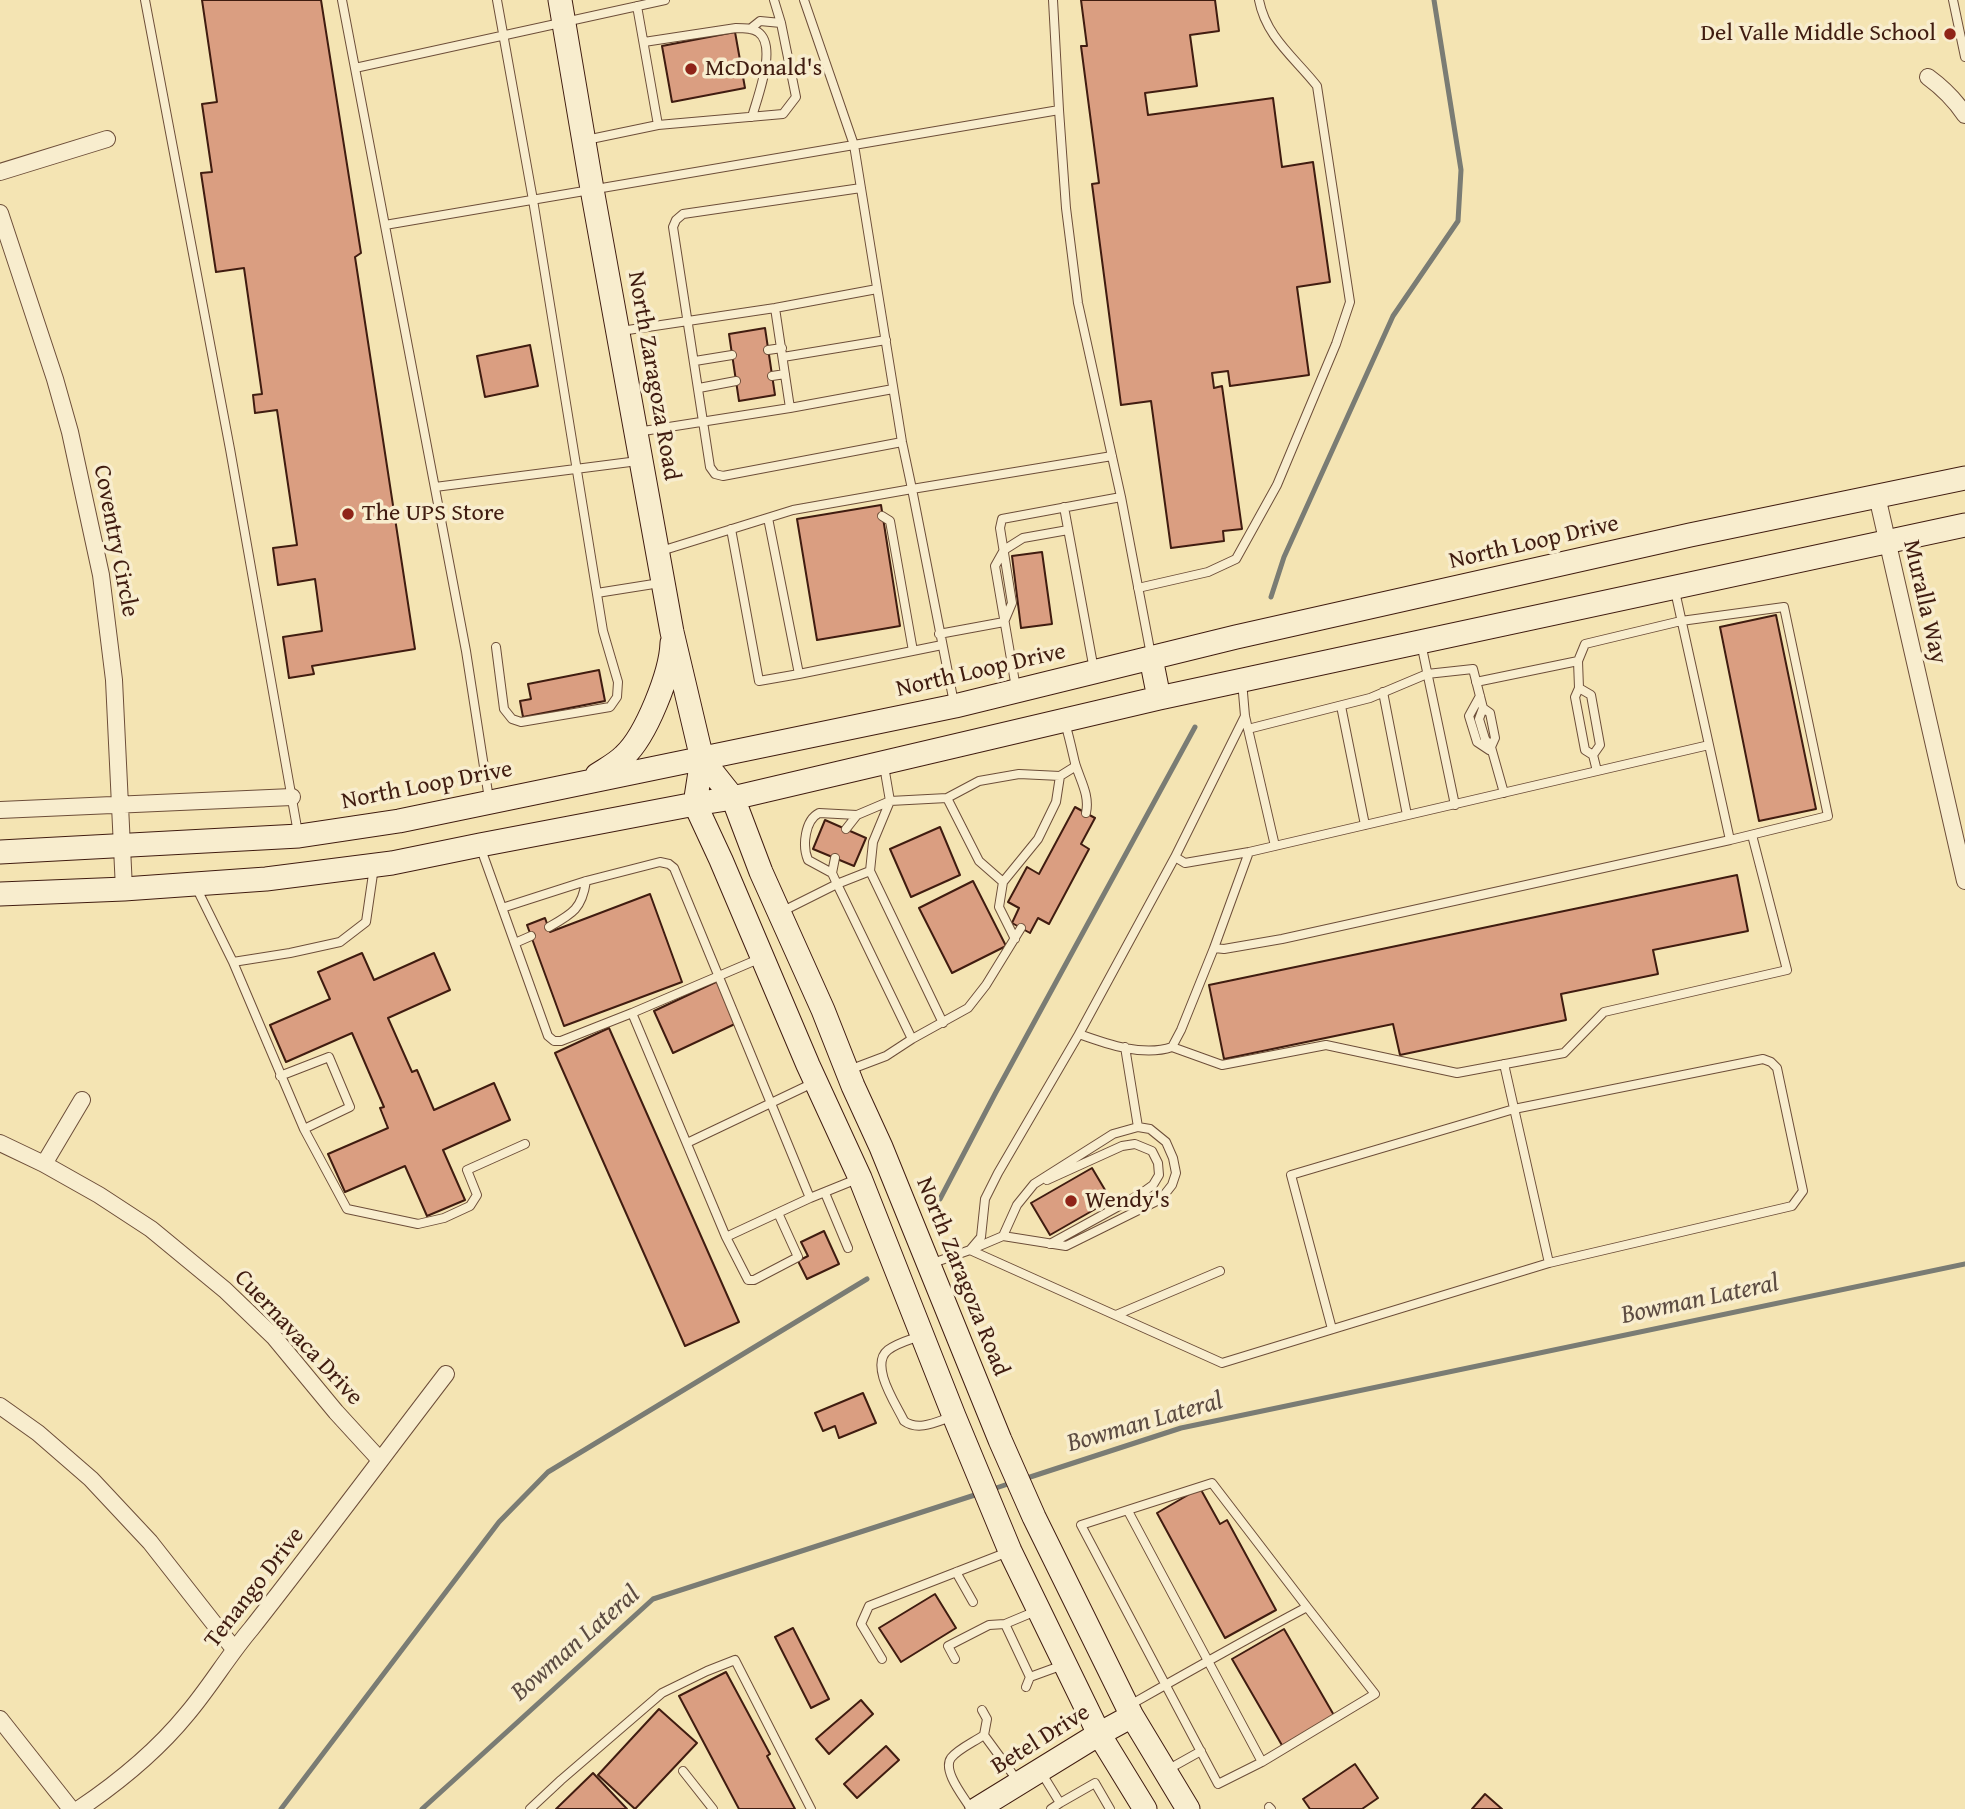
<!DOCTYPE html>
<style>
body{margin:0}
canvas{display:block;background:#f4e4b3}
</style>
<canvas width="1965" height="1809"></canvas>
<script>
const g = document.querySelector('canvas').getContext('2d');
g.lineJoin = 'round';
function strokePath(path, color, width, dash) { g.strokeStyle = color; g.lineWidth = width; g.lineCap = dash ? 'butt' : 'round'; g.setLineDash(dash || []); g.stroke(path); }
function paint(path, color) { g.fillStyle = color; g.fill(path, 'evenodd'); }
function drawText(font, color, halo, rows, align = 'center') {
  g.font = font + ' "Gentium Book Plus",serif'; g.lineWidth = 7; g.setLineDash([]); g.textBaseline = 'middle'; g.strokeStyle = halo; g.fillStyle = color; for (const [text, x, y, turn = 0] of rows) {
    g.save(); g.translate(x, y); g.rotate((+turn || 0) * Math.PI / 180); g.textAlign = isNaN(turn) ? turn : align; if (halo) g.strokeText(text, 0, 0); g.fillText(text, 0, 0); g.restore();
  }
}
strokePath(new Path2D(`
 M1271,597L1284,557L1393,316L1458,221L1461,170L1434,0
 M940,1199L995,1094L1195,727
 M1024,1479L1181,1428L1965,1264
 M990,1490L1011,1483
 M281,1809L499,1522L548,1472L867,1279
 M422,1809L653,1599L981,1493`), '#7a7c74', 5);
const building = new Path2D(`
 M202,0H321L361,253L355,257L415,649L312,666L314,674L289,678L283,637L322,631L315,579L278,585L273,548L297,545L277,410L255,413L253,395L262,394L244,268L216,272L201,173L212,172L202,104L217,102Z
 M1081,0H1215L1219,31L1190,35L1197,86L1145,93L1148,115L1273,98L1282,167L1313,162L1330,282L1297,287L1309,375L1230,386L1228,371L1212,373L1214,388L1222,386L1242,529L1223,531L1224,541L1171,548L1151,401L1121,405L1092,184L1099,183L1081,46H1087Z
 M735,32L745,88L672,102L662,46Z
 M765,328L775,395L739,401L729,334Z
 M530,345L538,386L485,397L477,356Z
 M881,505L900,626L817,640L797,519Z
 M1042,552L1052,624L1021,628L1012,556Z
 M1776,615L1816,809L1759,821L1720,627Z
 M599,670L605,701L523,717L520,701L531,699L528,684Z
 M1075,807L1095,818L1081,844L1089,849L1049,924L1038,918L1030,933L1012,923L1019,908L1008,902L1027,867L1039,874Z
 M825,820L866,838L854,866L813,849Z
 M940,827L960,875L911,897L890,849Z
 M1737,875L1748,931L1653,950L1658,974L1561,994L1566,1020L1400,1055L1393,1024L1224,1059L1209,985Z
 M973,881L1006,946L952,973L919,908Z
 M650,894L682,982L564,1026L527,925L545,918L550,932Z
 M362,953L374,980L434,953L450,990L388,1018L412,1072L417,1070L434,1110L494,1083L510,1120L443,1150L465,1200L427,1216L405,1166L345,1192L328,1154L388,1128L380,1108L384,1107L352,1033L286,1062L270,1025L330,999L318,972Z
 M718,981L737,1023L673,1053L654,1011Z
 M609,1028L739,1322L685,1346L555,1053Z
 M1092,1168L1111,1200L1050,1235L1031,1203Z
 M824,1231L839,1264L807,1279L798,1261L808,1256L801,1242Z
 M863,1393L876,1423L839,1438L835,1426L823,1431L815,1413Z
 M1200,1488L1220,1524L1227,1520L1276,1610L1225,1638L1157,1513Z
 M935,1594L956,1628L901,1662L879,1628Z
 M793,1628L829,1699L811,1708L775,1637Z
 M1284,1629L1335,1717L1283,1747L1232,1659Z
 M726,1672L770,1754L767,1756L795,1809H739L679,1696Z
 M861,1700L873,1714L829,1754L816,1739Z
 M659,1709L697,1743L635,1809L598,1775Z
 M886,1746L899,1760L857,1798L844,1784Z
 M1355,1764L1378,1798L1362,1809H1310L1303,1799Z
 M593,1773L627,1809H556Z
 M1485,1794L1502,1809H1472Z`);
paint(building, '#da9e81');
strokePath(building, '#401c10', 2);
const lane = new Path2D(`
 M145,0L230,449L298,833
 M342,0L466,651L489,799
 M804,0L854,145L902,442L912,489L1112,456
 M1053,0L1059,110L1066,208L1078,303L1121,497L1151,655
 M1953,0L1965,57
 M750,29L760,21L781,23
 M644,42L736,28C744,28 752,28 758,32C778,46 757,98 752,117
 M355,68L665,0
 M658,125L783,114L796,97L781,23L774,0
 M586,140L658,125L637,6
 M861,188L683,214L676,220L673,227L710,467L715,474L723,476L902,442
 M385,225L1059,110
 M775,308L790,408
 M621,331L775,308L877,289
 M768,350L782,348
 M783,357L886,340
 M695,361L732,355
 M772,376L785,374
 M699,388L736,381
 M637,432L790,408L893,389
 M435,487L638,461
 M1064,507L1094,670
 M882,516L890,521L913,651
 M768,518L799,674L942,645
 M731,529L759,681L799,674
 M661,551L793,510L912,489L954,703
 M1138,588L1208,572L1236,559L1277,485L1336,344L1350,302L1317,86C1295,58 1266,37 1259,0
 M597,593L660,583
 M1004,622L1012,603L1000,528L1002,519L1121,497
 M939,634L1004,622
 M1421,643L1455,805
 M496,647L504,709L512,719L521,722L610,707L617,697L618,682L603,631L533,200L497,0
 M1578,661L1579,688L1575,697L1585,750L1593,755L1597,771
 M1242,681L1245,716L1275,846
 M1476,682L1578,661L1585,644L1681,621L1784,607L1828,816L1730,840
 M1016,688L995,566L1004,550L1023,538L1068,530
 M1579,688L1591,695L1600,745L1593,755
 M1383,692L1407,815
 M1480,696L1469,716L1477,742L1489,750
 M1341,706L1365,825
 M1483,708L1490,713L1495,738L1491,747
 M1245,716L1175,857L1185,863L1249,852L1709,745
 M1065,723C1069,736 1072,750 1075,763C1080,780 1090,795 1086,813
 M1248,729L1370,698L1427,674L1473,669L1483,708L1479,719L1485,739L1491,747L1504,793
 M947,798L979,781L1019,774L1060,776L1076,766
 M846,829L857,815L890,801L947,798L979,861L1003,882
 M481,849L548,1036L554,1041H561L632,1013L726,1237L810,1198L857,1179
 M1249,852L1214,948L1224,949L1282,939L1730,840L1675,591
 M1175,857L1079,1034C1107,1044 1143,1057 1172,1047L1181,1030L1214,948
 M835,858L832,873L837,884L912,1039L886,1056L849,1070
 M870,871L943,1023
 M832,873L808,860C802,846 805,820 819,813L857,815
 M196,887L233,962L290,953L340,942L366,922L374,867
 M502,908L586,881L660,862L669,864L674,868L810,1198
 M781,912L837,884L870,871L873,842L890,801L884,766
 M549,927C572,914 582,909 586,881
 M1015,939L999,907L1003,882L1038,839L1056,802L1060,776
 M515,943L531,936
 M233,962L304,1129L347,1209L418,1224L444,1218L470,1206L477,1195L467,1170L525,1144
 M632,1013L761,958
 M912,1039L968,1008L986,985L1021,928
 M1125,1047L1138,1127
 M1172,1047L1222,1065L1326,1045L1457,1073L1564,1053L1604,1012L1787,970L1752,835
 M1504,1064L1549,1263
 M280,1076L329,1057L350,1107L304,1129
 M687,1143L813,1083
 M1047,1180L1122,1146L1135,1144L1152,1151L1158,1163L1159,1175L1153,1185L1139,1195L1050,1244
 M825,1193L848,1248
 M726,1237L748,1280H754L798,1257L778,1213
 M970,1250L1222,1363L1549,1263L1792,1206L1803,1191L1777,1068L1771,1062L1763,1059L1514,1109L1291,1175L1332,1329
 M970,1250L1003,1236L1066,1246L1161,1199L1172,1185L1176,1173L1173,1158L1166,1142L1150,1129L1138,1127L1113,1134L1034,1184L1017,1205L1003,1236
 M930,1264L970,1250L981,1237L985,1199L998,1173L1079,1034
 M1116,1315L1220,1271
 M920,1336C909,1340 897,1343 888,1350C869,1365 896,1404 904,1421C919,1432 938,1421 954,1416
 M1128,1511L1262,1762L1218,1784L1081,1525L1212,1483L1307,1607C1247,1639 1188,1672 1130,1705
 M956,1572L973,1602
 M1036,1611L1005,1624L1030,1677L1063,1665
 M882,1659L861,1624L869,1606L1008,1552
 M955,1659L948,1646L989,1625L1005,1624
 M1026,1687L1030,1677
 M982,1710L987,1719L984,1735
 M1262,1762L1375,1694L1307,1607
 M1167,1770L1201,1751
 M683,1771L713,1809
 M1041,1772L1060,1803L1051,1809
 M1060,1803L1095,1783L1110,1809
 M1269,1807L1271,1809
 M530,1809L561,1780L662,1693L707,1671L735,1660L811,1809
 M971,1809C964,1797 942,1771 951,1758C958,1749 974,1742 984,1735L1017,1780`);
const street = new Path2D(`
 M1928,77C1943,88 1955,100 1965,115
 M0,172L107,139
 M0,213L55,379L70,432L101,575L114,680L124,889
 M1877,496L1965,881
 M0,810L292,797
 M0,1143L44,1164L99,1195L151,1229L225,1290L274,1337L336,1412L380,1460
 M44,1164L82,1100
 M0,1406L38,1433L91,1479L150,1542L234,1649
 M0,1719L71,1809
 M79,1809C119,1782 156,1752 187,1714C210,1687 228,1656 251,1629C317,1545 381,1459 446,1374`);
const secondary = new Path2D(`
 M560,0L592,189L672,632L702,759L695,804L721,860L808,1065L860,1178L954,1416L1010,1551L1099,1734L1145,1809
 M1151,658L1159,698
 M702,759L733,798L761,872L823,1010L853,1086L881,1147L1000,1440L1034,1517L1132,1716L1188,1809
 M597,775C606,769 616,764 624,756C646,736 671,673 672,643
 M0,852L299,836L399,821L955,706L1236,637L1690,535L1965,478
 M0,894L124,889L266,879L392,863L480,845L695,804L733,798L1159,698L1965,525
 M977,1809L1099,1734L1132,1716`);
strokePath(lane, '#6d4e39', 10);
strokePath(street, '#6d4e39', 18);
strokePath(secondary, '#401c10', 25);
strokePath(lane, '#f8edce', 8);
strokePath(street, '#f8edce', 16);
strokePath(secondary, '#f8edce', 23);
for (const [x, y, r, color] of [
 [1950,34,7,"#8f2418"],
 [691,69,7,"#8f2418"],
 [348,514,7,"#8f2418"],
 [1071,1201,7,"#8f2418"]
]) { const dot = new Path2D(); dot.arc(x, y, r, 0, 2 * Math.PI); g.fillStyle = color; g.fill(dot); strokePath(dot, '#f8edce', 2.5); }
drawText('24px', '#401c10', '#f8edce', [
 ["Del Valle Middle School",1936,34,"right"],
 ["McDonald's",705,69],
 ["The UPS Store",362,514],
 ["Wendy's",1085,1201]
], 'left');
drawText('24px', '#401c10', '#f8edce', [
 ["North Zaragoza Road",653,376,80],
 ["Coventry Circle",115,541,79],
 ["North Loop Drive",1534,543,-13],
 ["Muralla Way",1924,602,77],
 ["North Loop Drive",981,671,-13],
 ["North Loop Drive",427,786,-11],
 ["North Zaragoza Road",962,1277,68],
 ["Cuernavaca Drive",298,1338,47],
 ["Tenango Drive",255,1588,-52],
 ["Betel Drive",1041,1740,-32]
]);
drawText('italic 26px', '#5d4c42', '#f8edce', [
 ["Bowman Lateral",1700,1300,-12],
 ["Bowman Lateral",1145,1423,-16],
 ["Bowman Lateral",576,1644,-41]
]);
</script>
